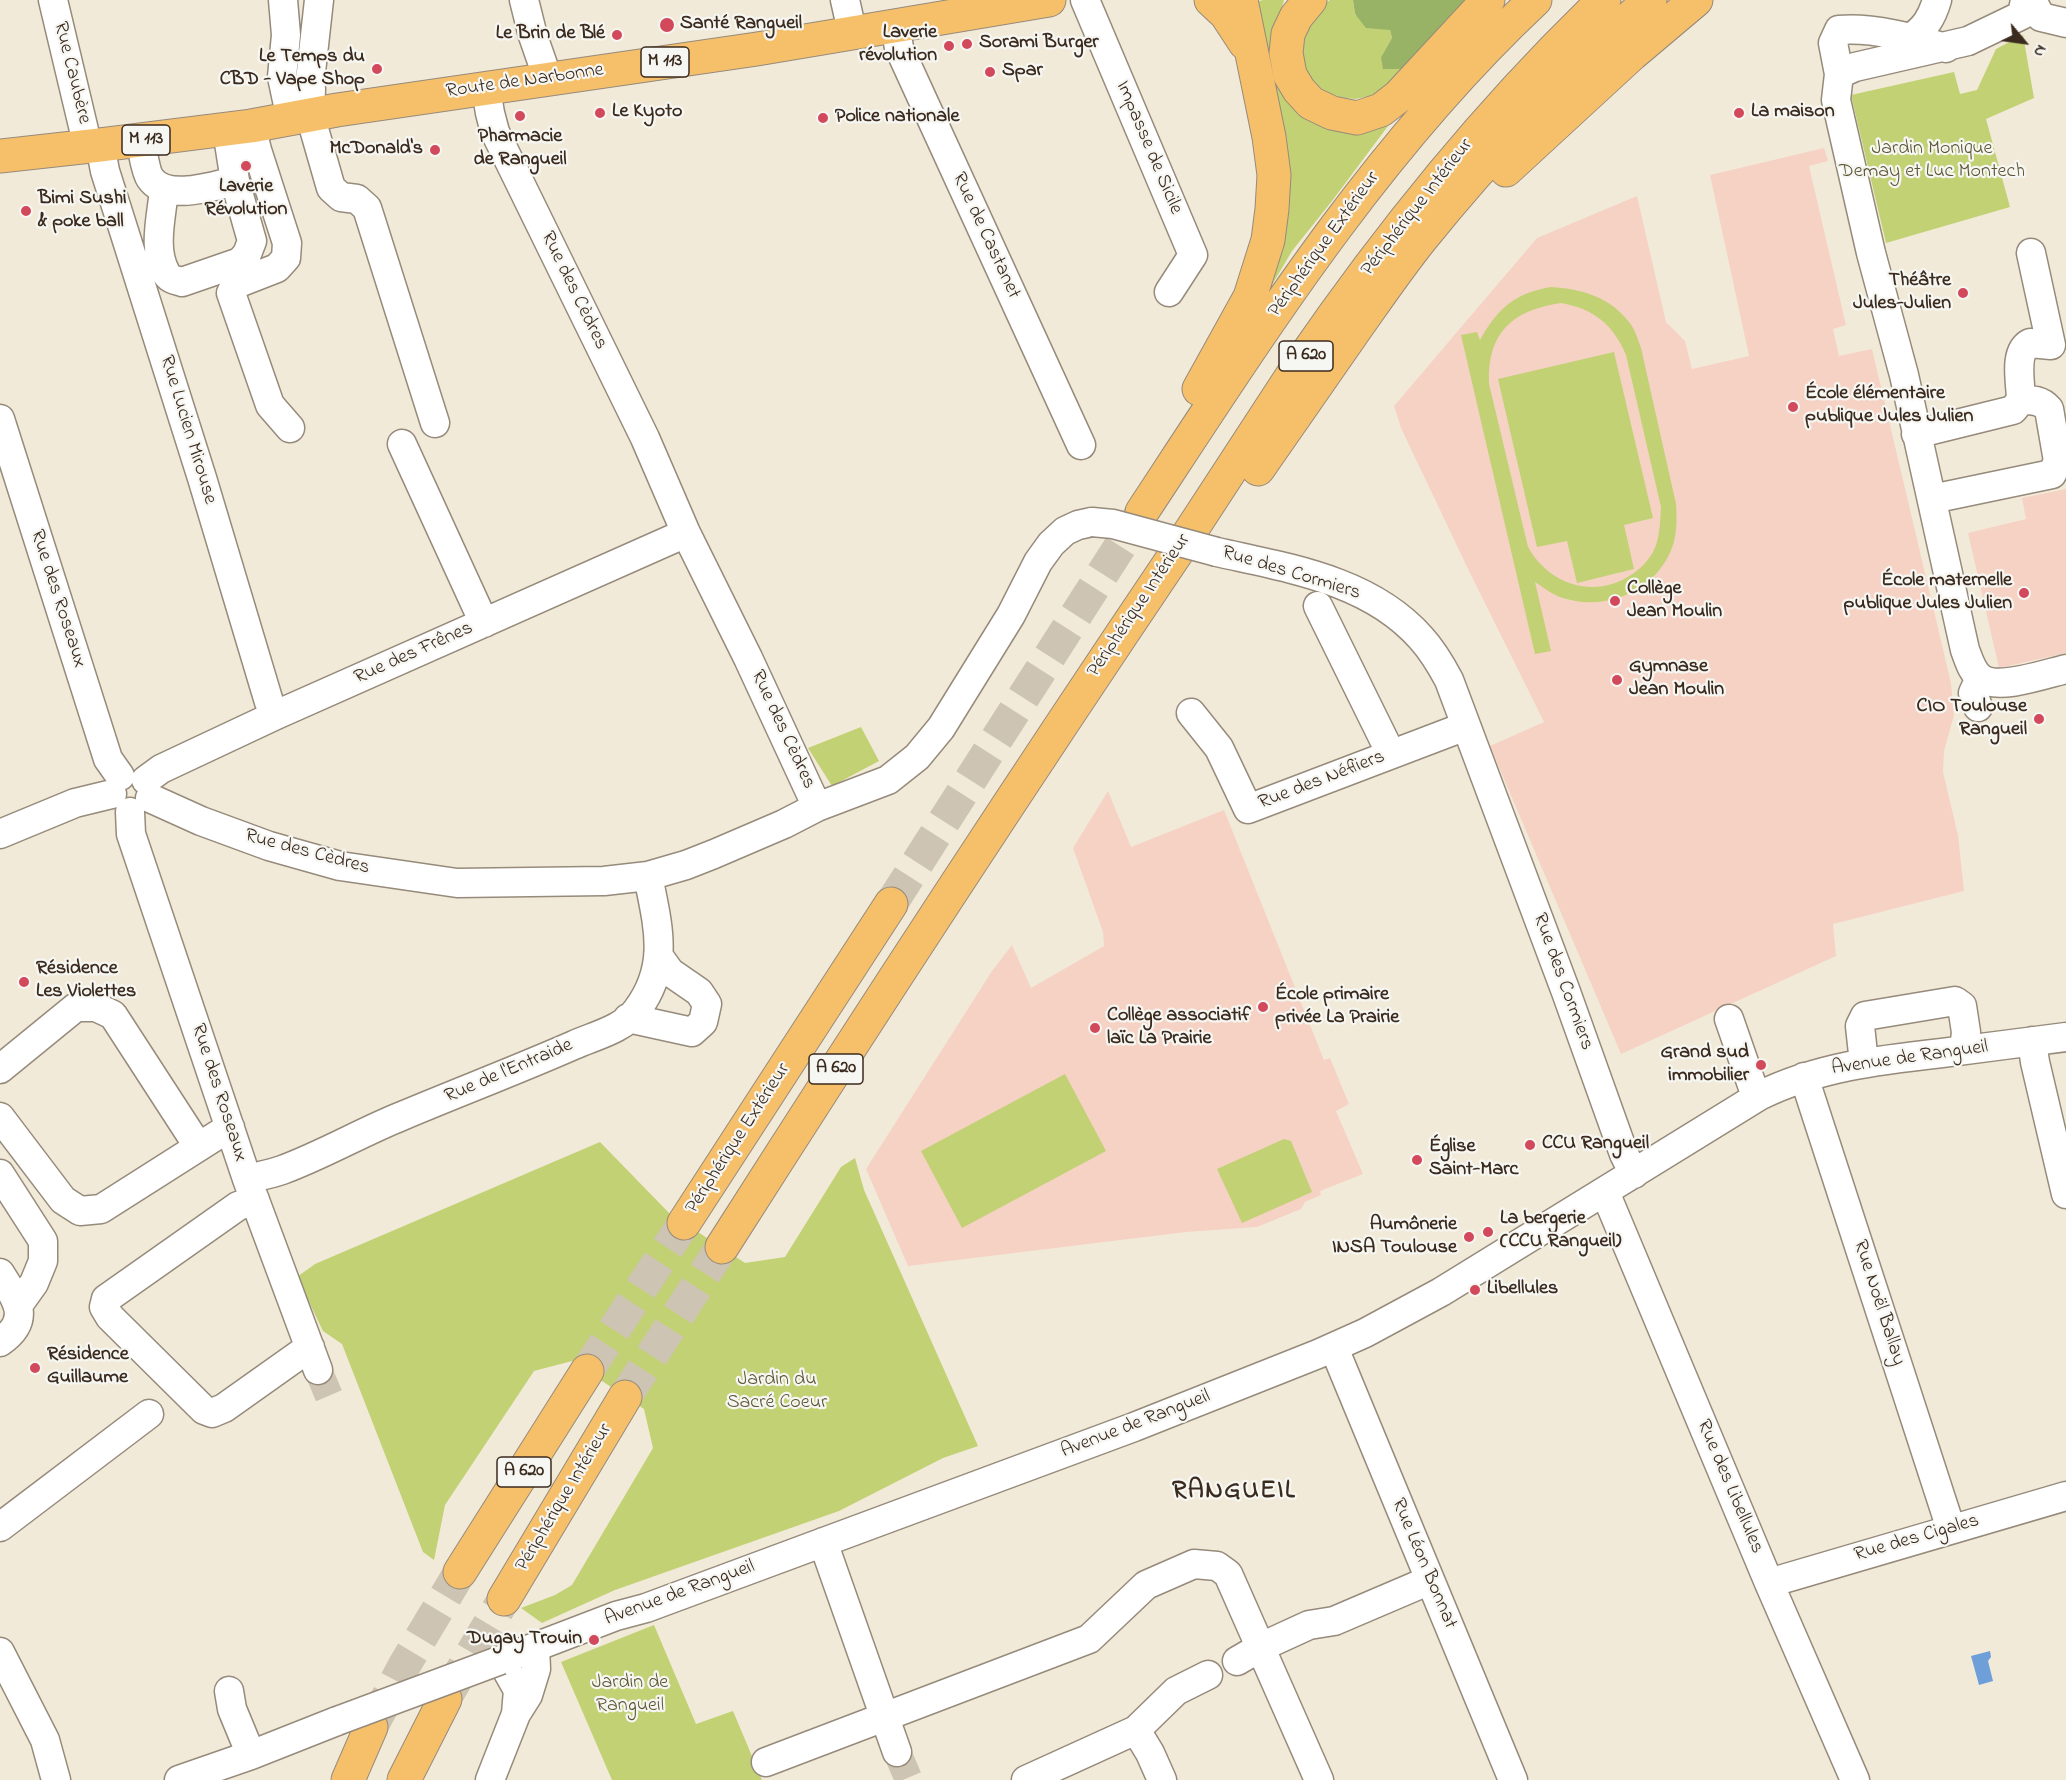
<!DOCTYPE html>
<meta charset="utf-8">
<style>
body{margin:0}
#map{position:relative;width:2066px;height:1780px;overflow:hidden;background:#f2ead8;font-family:"Indie Flower",sans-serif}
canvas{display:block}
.north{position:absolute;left:1994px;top:12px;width:60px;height:60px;-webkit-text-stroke:4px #f6f6f2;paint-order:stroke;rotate:119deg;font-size:16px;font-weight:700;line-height:24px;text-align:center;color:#3b2a1e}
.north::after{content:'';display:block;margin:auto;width:21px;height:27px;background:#3b2a1e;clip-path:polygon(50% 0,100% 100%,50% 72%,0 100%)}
</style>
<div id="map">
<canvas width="2066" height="1780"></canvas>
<div class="north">N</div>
</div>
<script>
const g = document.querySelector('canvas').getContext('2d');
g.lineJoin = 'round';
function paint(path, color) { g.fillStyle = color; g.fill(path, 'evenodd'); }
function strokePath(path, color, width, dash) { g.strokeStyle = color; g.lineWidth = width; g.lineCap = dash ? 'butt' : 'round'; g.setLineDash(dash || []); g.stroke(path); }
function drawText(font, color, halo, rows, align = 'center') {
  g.font = font + ' "Indie Flower",sans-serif'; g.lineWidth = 4.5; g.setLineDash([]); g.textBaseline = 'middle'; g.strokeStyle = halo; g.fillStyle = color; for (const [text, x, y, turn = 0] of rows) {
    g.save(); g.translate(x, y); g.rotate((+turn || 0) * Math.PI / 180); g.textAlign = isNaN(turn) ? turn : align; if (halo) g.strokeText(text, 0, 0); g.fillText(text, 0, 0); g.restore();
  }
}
paint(new Path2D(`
 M1824,148L1828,161L1809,166L1846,325L1833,329L1839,356L1872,349L1951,683L1954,715L1944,751L1943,772L1958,835L1964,891L1833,924L1836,956L1621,1054L1490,746L1544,722L1468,569L1401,428L1394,406L1537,238L1637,196L1666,322L1685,341L1692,369L1749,356L1710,175Z
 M2066,489V653L1999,668L1968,533L2026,519L2022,498Z
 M1108,791L1131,847L1224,810L1324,1060L1330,1058L1349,1104L1336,1111L1363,1174L1320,1191L1321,1195L1305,1202L1301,1209L1257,1227L1186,1232L908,1266L866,1169L992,971L1012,945L1031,988L1104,946L1103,932L1073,848Z`), '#f6d2c4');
paint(new Path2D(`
 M1263,0H1284L1282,8L1295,102L1400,110L1332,201L1292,251L1266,295L1256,2Z
 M1330,0H1353L1355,15L1390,30L1392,38L1381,57L1402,69L1388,84L1371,96L1355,99L1339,97L1322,90L1310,79L1302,62L1300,42L1315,10Z
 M2023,35L2034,98L1986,119L2010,207L1886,243L1851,95L1954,72L1960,94L1977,90L1996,49Z
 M1551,287C1582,289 1610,297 1629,322C1635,329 1638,340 1641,348L1676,504C1677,517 1677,532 1673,545C1658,590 1607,612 1563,598C1553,595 1544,588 1535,582L1551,651L1535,654L1461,335L1477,332L1480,340C1498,308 1515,293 1551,287ZM1561,303C1594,309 1613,324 1626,355L1661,507C1660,523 1660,538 1653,552C1647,563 1637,572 1626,578C1590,598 1548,583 1528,547L1489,384C1487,333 1512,310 1561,303Z
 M1614,352L1653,518L1624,525L1634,569L1577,583L1567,541L1537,547L1498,379Z
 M861,727L879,761L832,786L808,748Z
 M1065,1074L1106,1151L962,1228L921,1151Z
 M1284,1139L1291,1141L1312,1192L1242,1223L1217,1169Z
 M600,1142L669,1213L745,1263L785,1257L841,1167L855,1158L864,1190L978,1446L943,1458L839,1511L615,1590L542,1623L521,1608L555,1595L572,1585L653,1448L644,1409L572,1361L534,1371L445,1505L434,1560L423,1552L342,1344L323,1331L297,1277L315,1264Z
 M654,1625L696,1724L733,1711L762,1780H612L561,1662Z`), '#c1d173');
paint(new Path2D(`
 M1353,0H1467L1402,69H1383L1381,57L1392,38L1390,30L1366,28L1355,14Z`), '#98b365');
paint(new Path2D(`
 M1990,1651L1991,1657L1988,1661L1993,1681L1979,1685L1971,1656Z`), '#6e9fd9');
strokePath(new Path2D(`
 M318,1370L329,1396
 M897,1752L909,1780`), '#cdc4b3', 28, [28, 14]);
strokePath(new Path2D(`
 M891,904L1142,512
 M587,1371L684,1223
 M625,1397L722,1247
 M447,1695L504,1599
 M373,1724L404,1666L460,1572`), '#cdc4b3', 33, [33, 16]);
const minor = new Path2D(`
 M53,0L88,147
 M283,0L286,35L282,77L291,119
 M319,0L310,81L311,89L310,115L331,188L341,197L357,199L367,208L435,423
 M524,0L533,36L548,79
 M845,0L852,31
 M1085,0L1193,255L1169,292
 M2032,0L2041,17L2066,23
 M895,25L899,48L1081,445
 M1910,38C1925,29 1932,17 1937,0
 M1946,48C1912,38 1874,27 1839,30L1833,43L1839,74L1836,100L1871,253L1904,375L1965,650C1969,660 1972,673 1982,679C2000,690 2045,674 2066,669
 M1839,74L1855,67L1968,41L2022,15L2025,0
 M251,126L257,150L287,243L286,258L277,268L236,284L231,293L270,405L290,428
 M140,141C143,150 145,171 150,178C166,202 213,186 235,181L227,130
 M100,145L105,171L202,478L269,702L276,715
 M164,189C162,215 152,249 166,273C169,279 175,280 182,282L240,262L247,254L252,241L235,181
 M0,419L108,759L120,776
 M1916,434L2013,410L2021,400C2021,384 2013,352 2030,343L2051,345L2031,253
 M402,444L484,623
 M1932,499L2052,474L2058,461L2049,409C2041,400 2033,400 2021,400
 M1217,552C1288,568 1370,580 1421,638C1432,650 1441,665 1449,680L1566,992L1624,1154L1634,1174
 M1318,606L1391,754
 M1978,707L1973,693L1980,678
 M1191,713L1219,748L1248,809L1466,726
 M146,780L161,769L276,715L686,533
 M150,798L201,821L269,846L340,866L457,883L604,881L648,876L686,865L714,854L784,824L817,807L748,658L686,533L645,438L495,132L490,113L486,89
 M817,807L888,780L917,757L941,728L1011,615L1038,562L1051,544L1065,531L1078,525L1092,522
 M130,812L131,834L247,1179L318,1370
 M0,834L75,803L112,794
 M628,1018L692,1032L703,1022L707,1004L699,992L670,972L660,958
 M1729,1019L1753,1088L1759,1096
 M2032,1041L2035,1062L2066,1194
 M1864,1063L1860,1026L1865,1016L1955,1001L1962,1006L1966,1032L1964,1050
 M0,1069L76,1007H96L113,1015L198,1146
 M1804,1077L1951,1529
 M0,1117L63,1200L80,1211L101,1209L230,1127
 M0,1174L43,1241V1261L34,1283L19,1304
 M247,1179C259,1176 271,1174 282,1170C323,1155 362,1132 402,1116C459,1092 517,1070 574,1045C594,1036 624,1029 637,1010C670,966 658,926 648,876
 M1605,1192L1769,1583L1855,1780
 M255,1200L238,1206L106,1299L104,1307L110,1317L204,1410L212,1413L224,1408L310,1347
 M0,1273C16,1299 33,1319 0,1342
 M1334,1348L1513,1780
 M0,1527L149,1414
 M823,1542L897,1752
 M1769,1583L2066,1496
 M0,1652L45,1740L56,1780
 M1237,1661L1261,1647L1309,1625L1334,1621L1430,1580
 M229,1691L232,1709L251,1755
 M516,1714L518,1690L501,1660L616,1616L646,1608L1134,1427L1318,1354L1365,1333L1441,1292L1759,1096C1817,1067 1879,1060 1942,1053C1983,1048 2025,1042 2066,1037
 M1136,1730L1150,1753L1162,1780
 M766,1762L1089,1639L1146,1585L1194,1564L1217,1566L1228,1574L1319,1780
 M179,1780L251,1755L337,1721
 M490,1780L516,1714L528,1695L536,1669L535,1647
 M1026,1780L1136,1730L1176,1691L1208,1675`);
const major = new Path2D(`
 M0,156L100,145L251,126L337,110L757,49L1049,0`);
const highway = new Path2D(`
 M1211,0L1226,14L1245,43
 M1310,0L1296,17L1288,34L1286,53L1290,75L1299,90L1311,103L1332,113L1357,118L1381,110L1399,96L1488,0
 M1506,170L1632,54L1696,0
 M1199,389L1250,297L1268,240L1272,209L1274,175L1269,137L1241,0
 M1258,469C1290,423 1322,377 1354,331C1376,300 1397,269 1421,239C1490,153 1567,73 1650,0
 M1142,512C1261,331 1376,149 1535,0
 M684,1223L891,904
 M722,1247C871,1013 1022,782 1177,552C1218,490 1258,427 1299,365C1389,234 1489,110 1604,0
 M460,1572L587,1371
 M504,1599L625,1397
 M348,1780L371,1727
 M404,1780L445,1699`);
strokePath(minor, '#968a7b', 31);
strokePath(major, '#968a7b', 35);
strokePath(highway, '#968a7b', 35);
strokePath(minor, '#fff', 28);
strokePath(major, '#f6c06b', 33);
strokePath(highway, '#f6c06b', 33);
const minorBridge = new Path2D(`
 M1092,522L1113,524L1217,552
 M337,1721L501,1660`);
strokePath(minorBridge, '#968a7b', 31, []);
strokePath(minorBridge, '#fff', 28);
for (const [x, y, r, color] of [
 [667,25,8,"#d1495b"],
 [617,35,6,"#d1495b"],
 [967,44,6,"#d1495b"],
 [949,46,6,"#d1495b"],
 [377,69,6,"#d1495b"],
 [990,72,6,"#d1495b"],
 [600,113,6,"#d1495b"],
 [1739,113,6,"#d1495b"],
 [520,116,6,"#d1495b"],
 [823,118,6,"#d1495b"],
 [435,150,6,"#d1495b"],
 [246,166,6,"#d1495b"],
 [26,211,6,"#d1495b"],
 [1963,293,6,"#d1495b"],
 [1793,407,6,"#d1495b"],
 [2024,593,6,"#d1495b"],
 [1615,601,6,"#d1495b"],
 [1617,680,6,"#d1495b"],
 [2039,719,6,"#d1495b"],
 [24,982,6,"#d1495b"],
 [1263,1007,6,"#d1495b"],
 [1095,1028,6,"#d1495b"],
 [1761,1065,6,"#d1495b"],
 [1530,1145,6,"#d1495b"],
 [1417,1160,6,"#d1495b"],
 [1488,1232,6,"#d1495b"],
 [1469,1237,6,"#d1495b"],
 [1475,1290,6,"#d1495b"],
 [35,1368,6,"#d1495b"],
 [594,1640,6,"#d1495b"]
]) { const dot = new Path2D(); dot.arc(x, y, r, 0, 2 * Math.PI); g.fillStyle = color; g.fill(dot); strokePath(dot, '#f6f6f2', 2); }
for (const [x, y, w] of [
 [665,62,48],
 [146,140,48],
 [1306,356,54],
 [836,1069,54],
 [524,1472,54]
]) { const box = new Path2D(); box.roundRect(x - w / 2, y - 15, w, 30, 4.5); g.fillStyle = '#f6f6f2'; g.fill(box); strokePath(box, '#3b2a1e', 1.5); }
drawText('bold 18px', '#3b2a1e', null, [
 ["M 113",665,62],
 ["M 113",146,140],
 ["A 620",1306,356],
 ["A 620",836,1069],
 ["A 620",524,1472]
]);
drawText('bold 20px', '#3b2a1e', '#f6f6f2', [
 ["Santé Rangueil",680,25],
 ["Laverie",937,34,"right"],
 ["révolution",937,57,"right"],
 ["Le Brin de Blé",605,35,"right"],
 ["Sorami Burger",979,44],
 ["Le Temps du",365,58,"right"],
 ["CBD - Vape Shop",365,81,"right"],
 ["Spar",1002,72],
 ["Le Kyoto",612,113],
 ["La maison",1751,113],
 ["Police nationale",835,118],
 ["Pharmacie",520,138,"center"],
 ["de Rangueil",520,161,"center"],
 ["McDonald's",423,150,"right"],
 ["Laverie",246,188,"center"],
 ["Révolution",246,211,"center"],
 ["Bimi Sushi",38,200],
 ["& poke ball",38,223],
 ["Théâtre",1951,282,"right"],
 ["Jules-Julien",1951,305,"right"],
 ["École élémentaire",1805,395],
 ["publique Jules Julien",1805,418],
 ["École maternelle",2012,582,"right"],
 ["publique Jules Julien",2012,605,"right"],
 ["Collège",1627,590],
 ["Jean Moulin",1627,613],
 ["Gymnase",1629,668],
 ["Jean Moulin",1629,691],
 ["CIO Toulouse",2027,708,"right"],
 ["Rangueil",2027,731,"right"],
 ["Résidence",36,970],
 ["Les Violettes",36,993],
 ["École primaire",1275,996],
 ["privée La Prairie",1275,1019],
 ["Collège associatif",1107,1017],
 ["laïc La Prairie",1107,1040],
 ["Grand sud",1749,1054,"right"],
 ["immobilier",1749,1077,"right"],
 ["CCU Rangueil",1542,1145],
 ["Église",1429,1148],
 ["Saint-Marc",1429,1171],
 ["La bergerie",1500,1220],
 ["(CCU Rangueil)",1500,1243],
 ["Aumônerie",1457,1226,"right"],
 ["INSA Toulouse",1457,1249,"right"],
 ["Libellules",1487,1290],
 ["Résidence",47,1356],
 ["Guillaume",47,1379],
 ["Dugay Trouin",582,1640,"right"]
], 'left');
drawText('20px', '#3b2a1e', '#f6f6f2', [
 ["Rue Caubère",71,73,76],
 ["Route de Narbonne",525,82,-8],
 ["Impasse de Sicile",1148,148,67],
 ["Périphérique Intérieur",1418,208,-52],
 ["Rue de Castanet",985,236,65],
 ["Périphérique Extérieur",1325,245,-54],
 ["Rue des Cèdres",573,291,64],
 ["Rue Lucien Mirouse",187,430,73],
 ["Rue des Cormiers",1291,574,17],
 ["Rue des Roseaux",57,599,72],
 ["Périphérique Intérieur",1140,606,-56],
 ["Rue des Frênes",414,654,-24],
 ["Rue des Cèdres",782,730,65],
 ["Rue des Néfliers",1322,781,-21],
 ["Rue des Cèdres",307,853,15],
 ["Rue des Cormiers",1562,982,70],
 ["Avenue de Rangueil",1910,1059,-8],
 ["Rue de l'Entraide",509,1072,-23],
 ["Rue des Roseaux",218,1093,72],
 ["Périphérique Extérieur",739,1139,-57],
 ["Rue Noël Ballay",1878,1303,72],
 ["Avenue de Rangueil",1136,1425,-21],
 ["Rue des Libellules",1729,1487,67],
 ["Périphérique Intérieur",565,1498,-59],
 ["Rue des Cigales",1917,1539,-16],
 ["Rue Léon Bonnat",1423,1564,67],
 ["Avenue de Rangueil",680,1594,-20]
]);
drawText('20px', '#5c5433', '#f6f6f2', [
 ["Jardin Monique",1932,150],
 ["Demay et Luc Montech",1932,173],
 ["Jardin du",777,1381],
 ["Sacré Coeur",777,1404],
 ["Jardin de",630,1684],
 ["Rangueil",630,1707]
]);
g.letterSpacing = '1.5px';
drawText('bold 26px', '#3b2a1e', '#f6f6f2', [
 ["RANGUEIL",1234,1493]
]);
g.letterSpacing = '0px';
</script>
